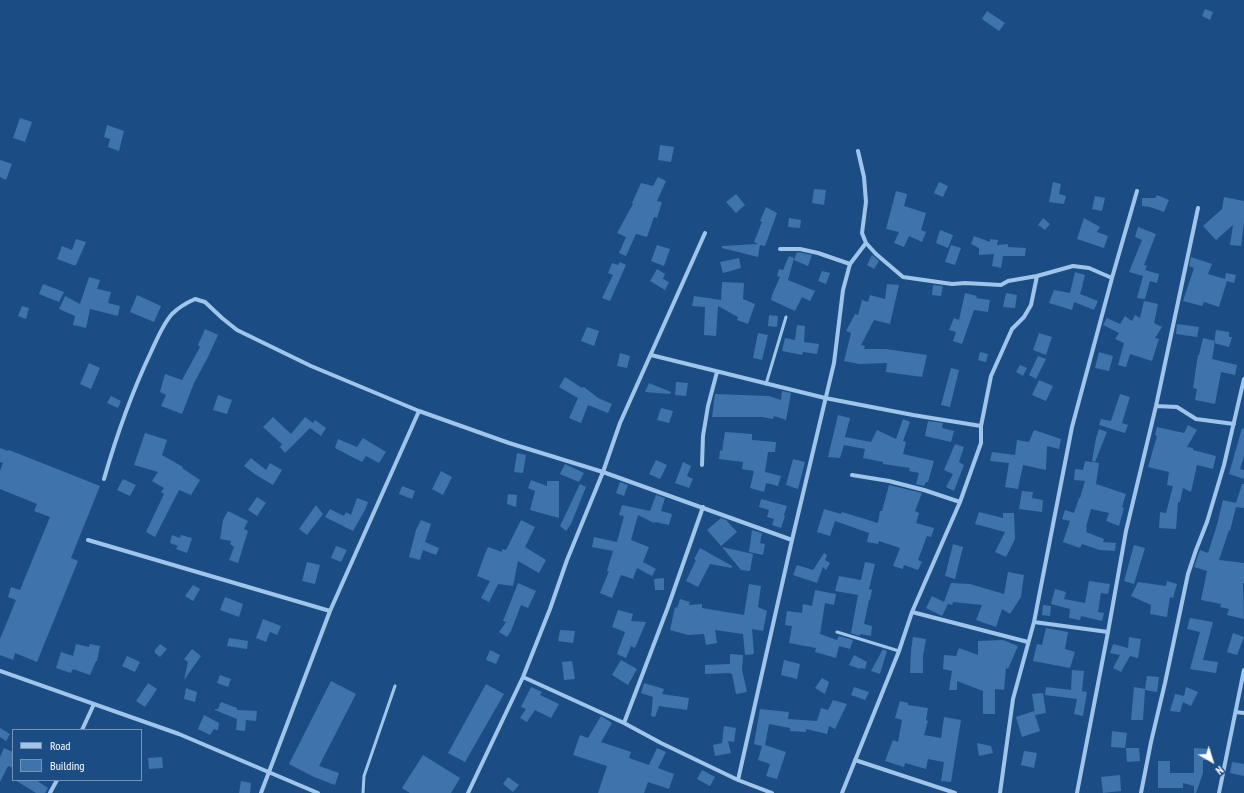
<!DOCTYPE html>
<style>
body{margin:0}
#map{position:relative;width:1244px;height:793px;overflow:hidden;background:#1b4d84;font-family:"PT Sans Narrow",sans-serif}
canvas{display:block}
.legend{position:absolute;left:12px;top:729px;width:130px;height:52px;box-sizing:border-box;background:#1b4d84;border:1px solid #7694b5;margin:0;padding:5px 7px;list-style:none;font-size:12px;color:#fff}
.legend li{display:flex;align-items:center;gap:8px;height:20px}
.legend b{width:20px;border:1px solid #7694b5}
.north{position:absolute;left:1192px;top:741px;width:40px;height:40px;-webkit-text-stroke:3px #1b4d84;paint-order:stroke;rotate:141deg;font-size:11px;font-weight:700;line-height:16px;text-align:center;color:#fff}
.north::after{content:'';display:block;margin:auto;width:14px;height:18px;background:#fff;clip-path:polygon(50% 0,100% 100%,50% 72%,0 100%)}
</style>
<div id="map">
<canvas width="1244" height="793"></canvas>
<ul class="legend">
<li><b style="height:5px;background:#a0c5eb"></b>Road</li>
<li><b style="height:11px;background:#3e74ab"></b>Building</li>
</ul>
<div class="north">N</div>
</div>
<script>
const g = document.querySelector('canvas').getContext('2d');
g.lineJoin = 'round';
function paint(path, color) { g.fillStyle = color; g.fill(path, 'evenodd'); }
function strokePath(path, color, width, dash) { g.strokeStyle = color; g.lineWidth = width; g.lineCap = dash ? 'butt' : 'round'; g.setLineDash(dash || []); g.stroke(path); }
paint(new Path2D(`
 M1205,9L1213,12L1210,20L1202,16Z
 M987,11L1005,23L999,31L982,19Z
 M20,118L32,122L25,142L13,138Z
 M107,125L124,131L119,151L108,147L110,139L104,137Z
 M660,145L674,147L671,162L658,160Z
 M0,160L12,164L6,180L0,177Z
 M658,177L666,181L657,201L662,202L657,218L654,217L647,237L636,234L626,256L619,253L626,237L617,233L633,204L632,203L641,183L653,186Z
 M939,182L948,186L943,197L934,193Z
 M1053,182L1061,184L1059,194L1066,196L1064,204L1049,202Z
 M814,189L826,190L824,205L812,203Z
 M896,191L907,194L904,206L926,213L921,230L926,232L922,242L909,236L904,247L894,243L899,232L886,229Z
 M736,194L745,205L736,213L726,202Z
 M1157,195L1169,200L1164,212L1150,207L1142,206V198H1155Z
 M1095,196L1105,198L1102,211L1092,209Z
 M1224,197L1244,201V222L1241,246L1230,245L1233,225L1216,240L1203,226L1222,209Z
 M766,207L777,213L765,246L760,245L758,257L722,248V246L758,244L754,242L762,222L760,221Z
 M789,218L801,220L800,228L788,227Z
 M1043,218L1050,224L1045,230L1038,225Z
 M1084,218L1100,227L1097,232L1108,236L1104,248L1077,239Z
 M1138,227L1156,234L1144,265L1147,266L1145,270L1159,274L1157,283L1150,281L1145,299L1137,298L1143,276L1129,272L1142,240L1135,237Z
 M940,230L953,235L948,248L936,243Z
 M974,236L990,242V239L998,240L997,245L1008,244V247L1026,248L1025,256H1003L1001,268L992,266L994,254L979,255V248L971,244Z
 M76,239L86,242L76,265H73L57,259L62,246L72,250Z
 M657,245L670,249L664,266L651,261Z
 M951,245L961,248L955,265L945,262Z
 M797,252L812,255L808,266L794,260Z
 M872,255L879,261L874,269L867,265Z
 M789,256L794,258L788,280L815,291L810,301L802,297L795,311L771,300L772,295L780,277L777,276L779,269L783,270Z
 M1191,257L1212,264L1208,274L1225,279L1226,273L1236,275L1234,283L1227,281L1219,307L1204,302L1202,306L1183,301L1194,268L1189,266Z
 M739,258L741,268L723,273L720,262Z
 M620,262L626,265L610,301L602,298L613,275L608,273L612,263L618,265Z
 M657,269L665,274L663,279L669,282L665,290L650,281Z
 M822,271L830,273L826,284L818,281Z
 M1075,272L1085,275L1083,283L1082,284H1083L1080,294L1098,301L1094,310L1074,302L1072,310L1049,303L1054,290L1070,293Z
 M89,277L100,280L97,289L111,292L108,303L120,306L118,316L90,309L86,328L73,325L75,316L59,309L65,296L80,304Z
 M722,282L744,283L743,299L755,304L748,324L737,320L738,317L718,306L716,336L704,335L705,307L692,306L694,296L721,300Z
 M43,284L64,292L59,302L39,294Z
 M887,284L899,285L890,324L874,320L861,345L865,346L864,349H886L927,355L922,377L886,372L887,363L859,364L844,361L851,333L846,331L855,314L858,315L862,300L868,302L870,295L885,299Z
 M933,285L943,286L941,296L932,295Z
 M965,293L977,296L976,298L990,300L988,312L974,310L962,344L953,341L956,332L949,330L954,318L959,320Z
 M1006,293L1017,295L1015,308L1003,307Z
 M137,295L161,306L154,322L130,312Z
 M1144,301L1158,304L1154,323L1162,327L1155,338L1159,339L1152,361L1130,354L1126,367L1118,365L1124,343L1115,339L1119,333L1103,325L1107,318L1120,324L1125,316L1132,321L1135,315L1140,318Z
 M22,306L29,308L26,319L18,316Z
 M769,315L778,316L777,327L768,326Z
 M1177,324L1199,327L1197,337L1176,334Z
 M797,325L805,326L804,342L819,344L817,354L803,352L802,355L782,351L785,338L795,340Z
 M587,327L599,331L594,346L581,341Z
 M205,329L218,335L208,357L194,383L182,414L161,406L166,395L160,392L165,374L182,380L200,347L198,345Z
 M1216,330L1229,332V337H1232L1229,347L1214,343Z
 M758,333L768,335L762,360L753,358Z
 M1039,333L1052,337L1046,355L1033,350Z
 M1203,338L1215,341L1212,359L1237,365L1235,375L1221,372L1215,404L1195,400L1197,389L1193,388L1198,355H1199Z
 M980,352L988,354L986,362L978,360Z
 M1099,352L1113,356L1109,371L1095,368Z
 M620,353L630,356L627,368L617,366Z
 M1038,356L1046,359L1036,379L1029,375Z
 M89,363L100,368L91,389L80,384Z
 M1020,365L1027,368L1023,376L1016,372Z
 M951,368L959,370L950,407L941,405Z
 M565,377L582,388L584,387L598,398L612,404L608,413L588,405L581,423L569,418L578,398L559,387Z
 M1039,380L1053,386L1046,401L1032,395Z
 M676,382L688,383L686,396L675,395Z
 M649,383L671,392L670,394L645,392Z
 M782,391L791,393L786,420L774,416L773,419L762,417H712L715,394L769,396L781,400Z
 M1120,394L1130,397L1122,423L1128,425L1125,433L1099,425L1101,419L1111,421Z
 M218,395L232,400L227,414L213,410Z
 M111,396L121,401L118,408L107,403Z
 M661,408L673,411L669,423L657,420Z
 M838,415L850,418L845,437L871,442L877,430L896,439L903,419L910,422L903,441L906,442L903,454L934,461L928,482H926L924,486L916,484L919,473L909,471L910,468L883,464V462L863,458L865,449L844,445L840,458L828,457Z
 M273,417L291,434L305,417L313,423L315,420L326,428L321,436L310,428L285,453L280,447L282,444L263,427Z
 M928,421L943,423L942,428L954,431L951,442L925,436Z
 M1188,425L1197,430L1187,447L1193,448V450L1216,456L1213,469L1197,465L1191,492L1183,488L1180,502H1178L1176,529L1159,528L1160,512L1166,513L1173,486L1167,485L1169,472L1148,467L1157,436L1155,435L1157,427L1184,433Z
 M1242,428L1244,429V456L1240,469L1244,470V479L1229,474Z
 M1099,429L1107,432L1095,462L1092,461L1096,438Z
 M1034,430L1061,439L1059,449L1047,446L1046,470L1023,465L1018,489L1005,487L1009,463L990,461L992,452L1015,455L1017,440L1029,442Z
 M725,432L752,434V440L776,442L775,452H768L765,472L781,476L778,486L766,483L764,492L750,488L754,471L742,469L743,462L719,459L720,450L722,451Z
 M145,433L167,440L162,455L183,467L182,468L200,480L191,495L179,490L155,537L146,532L164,494L161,492L164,488L152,481L158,472L134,465Z
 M363,438L386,452L379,463L366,456L362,462L335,448L338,439L357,447Z
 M955,444L964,447L958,465L959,462L964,465L954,491L946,487L953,474L944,470Z
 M0,448L8,451L9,450L100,486L73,553L71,558L78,561L37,662L15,653L13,660L0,655V639L16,600L8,597L11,587L20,590L50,517L34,511L37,504L0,489V471L3,463L0,462Z
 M517,453L526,455L523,473L514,472Z
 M251,458L266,470L270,463L282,470L273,485L256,475L244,466Z
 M793,459L805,462L798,489L786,485Z
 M656,460L667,465L660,479L649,474Z
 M1085,461L1099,463L1096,484L1126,494L1122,507L1124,508L1119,526L1106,521L1109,513L1091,509L1086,527L1087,528L1086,532L1104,539L1103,542L1116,543L1115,551L1100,550L1082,544L1080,548L1063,542L1070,521L1062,519L1065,510L1074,513L1079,498H1080L1085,481L1074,480L1075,469L1083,470Z
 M683,462L691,466L687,476L693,479L689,488L675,483Z
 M565,464L584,473L579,482L560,474Z
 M441,471L452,477L443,495L432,489Z
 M123,479L136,485L130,496L117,490Z
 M531,480L547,486V481H559V518L530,510L535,491L528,488Z
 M620,482L628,485L624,496L616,493Z
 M580,484L586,487L571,524L566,531L560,526Z
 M1242,484H1244V508L1236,507L1230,531L1229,530L1219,560L1244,563V583H1243L1244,619L1227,615L1229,609L1220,607L1221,604L1201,600L1207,571L1194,567L1200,550L1208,553L1217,525L1223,500L1236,503Z
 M889,485L922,493L915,511L919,513L916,523L934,528L931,537L927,536L918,560L922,562L918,570L904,565L903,569L893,566L900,548L879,541L878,544L867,542L869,533L835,521L830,536L817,532L824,509L841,514L842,512L878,523L880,511H882Z
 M402,486L415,491L412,499L399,494Z
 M1022,491L1033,492L1032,498L1043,500L1042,512L1019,509Z
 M508,494L517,495L516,507L507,504Z
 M656,495L665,498L661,511L672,514L669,525L655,522L654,523L638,515L631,540L649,547L643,562L656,569L652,576L637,568L633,579L621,575L612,598L600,593L609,571H607L613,551L592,547L594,537L617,542L624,516L619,515L622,505L650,511Z
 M257,497L266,503L257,516L248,510Z
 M357,498L368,502L365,510L353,531L325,517L330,509L344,516L346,512L351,515Z
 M761,499L787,506L784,515L785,516L781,528L772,525L774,519L767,517L769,510L759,507Z
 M316,505L323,514L307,535L299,529Z
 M228,511L248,521L244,529L248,531L238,563L229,560L234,547L230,544L231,541L220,539L223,520Z
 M979,512L1003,518V513H1014L1015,539L1006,557L995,552L1005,532L975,524Z
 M721,518L726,520L737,532L721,546L707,530Z
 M421,520L431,524L425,542L439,548L436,555L423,550L420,560L409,557L416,530Z
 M521,520L535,527L525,547L546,560L539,573L518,561L513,586L498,584L489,602L481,598L490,581L477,576L485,554L488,547L502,552V549L506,550Z
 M752,530L762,533L760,543L765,544L763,555L749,552Z
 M172,535L180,538L181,535L192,538L187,553L176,549L178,546L170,543Z
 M953,544L963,547L955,579L945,576Z
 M1134,545L1145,548L1134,584L1124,581Z
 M336,546L347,550L341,562L331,558Z
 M722,547L753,554L750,571L741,570Z
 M700,548L732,566V568L710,564L698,587L686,581L696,560L694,559Z
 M824,553L827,555L825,560L830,563L826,570L823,567L817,583L793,575L797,565L813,570Z
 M307,562L320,565L315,584L302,581Z
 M865,562L875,564L869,589L872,590L870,600H869L864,624L872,626L871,636L860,634V636L851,633L858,595L835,591L839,576L861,580Z
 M1008,572L1024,575L1021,597L1010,614L1002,609L996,627L976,620L982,605L953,602L952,605L945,603L948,604L942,616L926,608L932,596L944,602L951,583L970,584L1004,594Z
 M664,578V590H655L654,579Z
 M1089,581L1110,584L1108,594L1101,593L1098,612L1104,613L1102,621L1081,616L1080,620L1069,618L1070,609L1051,604L1055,589L1066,592L1064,599L1085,603Z
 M1167,581L1177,584L1173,598L1170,597L1167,617L1150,614L1151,605L1131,596L1138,582L1166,586Z
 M518,583L536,591L528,608L521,605L511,631L507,637L499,632L506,622L503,621Z
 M749,584L761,586L758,607L767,611L763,631L752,629L754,654L745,655L743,634L715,630L717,643L706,645L704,634L688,635L670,630L675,607L677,608L680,599L690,602L689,605L702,604V608L744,615Z
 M193,585L200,589L193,601L185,596Z
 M815,590L836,594L834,605L825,603L820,634L837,640L839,636L853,640L850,649L839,646L836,658L815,652L816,648L789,643L792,626L785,625L787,611L802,613L803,604L812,606Z
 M225,597L243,604L239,617L220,610Z
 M1043,605L1051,606L1050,616L1042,615Z
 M618,610L633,614L631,621L646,622L635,648L631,646L626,658L617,654L625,632L612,627Z
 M1190,618L1213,622L1203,660L1218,662L1216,673L1190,669L1200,632L1187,629Z
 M263,619L281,626L277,635L270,632L266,642L256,638Z
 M1046,628L1068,632L1065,649L1075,652L1070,668L1033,661L1037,644L1042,645Z
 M560,630L575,631L573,643L558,641Z
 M1233,633L1244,637L1237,655L1227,652Z
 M913,637L926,639L923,656V673H910L911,651Z
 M1129,637L1141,639L1138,658L1130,656L1121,672L1113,668L1120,655L1110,653L1113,644L1128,648Z
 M229,638L248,641L247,649L227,646Z
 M1003,640L1018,646L1008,669L1006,668L1004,690L995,689V714H983V691L957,681V690H949L952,671L943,669L944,655L956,656L959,648L978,655V641Z
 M76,644L89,647L90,644L100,646L97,661H96L90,675L73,669L71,673L56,668L61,652L73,656Z
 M160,644L167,649L160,657L155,653V650Z
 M192,649L201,656L184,680L188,662L184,659Z
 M883,649L887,651L880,674L871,671Z
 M490,650L500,655L496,664L486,660Z
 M730,654L743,655L742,670L747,692L736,694L732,674L729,673L705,674V665L730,664Z
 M854,655L867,662L865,669L861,668L860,669L849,665Z
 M127,656L140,662L135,672L122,666Z
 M621,660L637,669L628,685L612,675Z
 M784,660L800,664L797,679L781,675Z
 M572,661L575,679L564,680L562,662Z
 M1072,670L1084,671L1082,691L1087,692L1083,716L1074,714L1077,699L1045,695L1046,687L1071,690Z
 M220,675L231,679L228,687L217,683Z
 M1147,676L1159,677L1157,692L1145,690L1143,720H1131L1134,687L1145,689Z
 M822,678L829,682L825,694L815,688Z
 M331,681L356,694L319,766L339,773L335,785L314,777L289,764Z
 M148,683L157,689L145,707L136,701Z
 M644,683L664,689L662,694L689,698L687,710L659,706L655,717L651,716L653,697L641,693Z
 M486,684L504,694L465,762L448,753Z
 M531,687L542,692L540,695L559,704L551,718L535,710L527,722L520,718L526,709L521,707Z
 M854,687L869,692L865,700L851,695Z
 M1186,687L1198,692L1191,706L1183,702L1180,712L1170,711L1175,694L1184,696Z
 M186,688L197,692L195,702L184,699Z
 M1043,693L1046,713L1035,715L1040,731L1022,737L1016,717L1034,711L1035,714L1032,694Z
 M833,700L847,704L835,729L829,726L827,734L806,729V732L790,731V728L769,724L765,745L786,752L777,779L766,776L770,764L758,760L762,746L754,744L760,709L789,712L788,719L817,721L821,708L828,710Z
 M900,701L908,703V705L928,708L926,720L928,721L924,735L941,738L944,717L961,720L951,782L941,781L944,762L928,759L926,769L905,763L904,767L885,761L893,740L898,742L902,720L895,718Z
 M221,702L237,708V710L257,711L256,721L246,720L245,731L236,730L237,719L215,710V709H218Z
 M204,715L219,723L218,730L214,729L210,735L198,729Z
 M601,716L612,723L601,742L631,752L629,758L649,765L657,748L666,752L658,768L674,774L669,789L648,782L644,793H598L607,766L573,755L580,735L588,738Z
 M724,726L736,728L734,742L728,741L731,753L715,756L713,745L722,743Z
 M0,728L10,734L6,741L0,737Z
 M1112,731L1127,733L1125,748L1111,747Z
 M977,743L991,746L993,753L979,756Z
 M4,748L13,752V768L8,766L0,782V757Z
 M1126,748H1139L1140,761L1127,762Z
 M1194,748L1211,749V760H1203V773L1196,793H1194V786L1183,783V788H1158V761H1170V773H1194Z
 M1024,751L1037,753L1034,768L1021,765Z
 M423,755L460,778L451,793H410L402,788Z
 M162,757L163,768L149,769L148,758Z
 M1232,762L1244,764V776L1230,773Z
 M702,770L715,777L710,786L697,779Z
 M1120,775L1121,791L1103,793L1101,777Z
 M508,777L519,785L513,792L503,784Z
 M15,780H36L48,788L45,793H36Z
 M241,781L251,783L250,793H239Z`), '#3e74ab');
strokePath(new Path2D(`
 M766,384L786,317
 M837,632L899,651
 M363,793L364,776L395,686`), '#a0c5eb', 3);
strokePath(new Path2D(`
 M858,151L864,177L866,202L862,233L866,243L876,254L903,277L952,284L965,283L1001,285L1008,281L1037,276L1073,266L1089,268L1112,278
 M780,249H800L818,253L850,264
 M651,355L825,398L913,415L981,426V443L960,502L912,612L899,651L842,793
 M1156,406L1177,407L1196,419L1234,424
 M981,426L991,376L1012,329L1024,317L1031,305L1037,276
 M702,465L703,436L708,406L717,372
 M852,475L889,481L924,490L960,502
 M104,479C117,434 131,394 151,352C157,339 163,324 172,314C179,307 186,303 195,299L205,302L222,318L237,330L311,366L419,411L509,443L603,472L792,540
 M88,540L330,611
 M912,612L1028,642
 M1034,622L1108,632
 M0,671L179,734L318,793
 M523,677L624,723L661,743L738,780L772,793
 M1236,712L1244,713
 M624,723L668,607L703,507
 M82,730L94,704
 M855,760L955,793
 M738,780L792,540L834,363L843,290L850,264L866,243
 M50,793L57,780
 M261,793L330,611L419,411
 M468,793L523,677L550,609L567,560L603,472L620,423L705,233
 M1000,793L1013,699L1034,622L1072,427L1112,278L1137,191
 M1077,793L1108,632L1126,531L1156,406L1198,208
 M1141,793L1151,742L1165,683L1188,574L1196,550L1207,522L1224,465L1244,379
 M1219,793L1244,670`), '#a0c5eb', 4);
</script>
